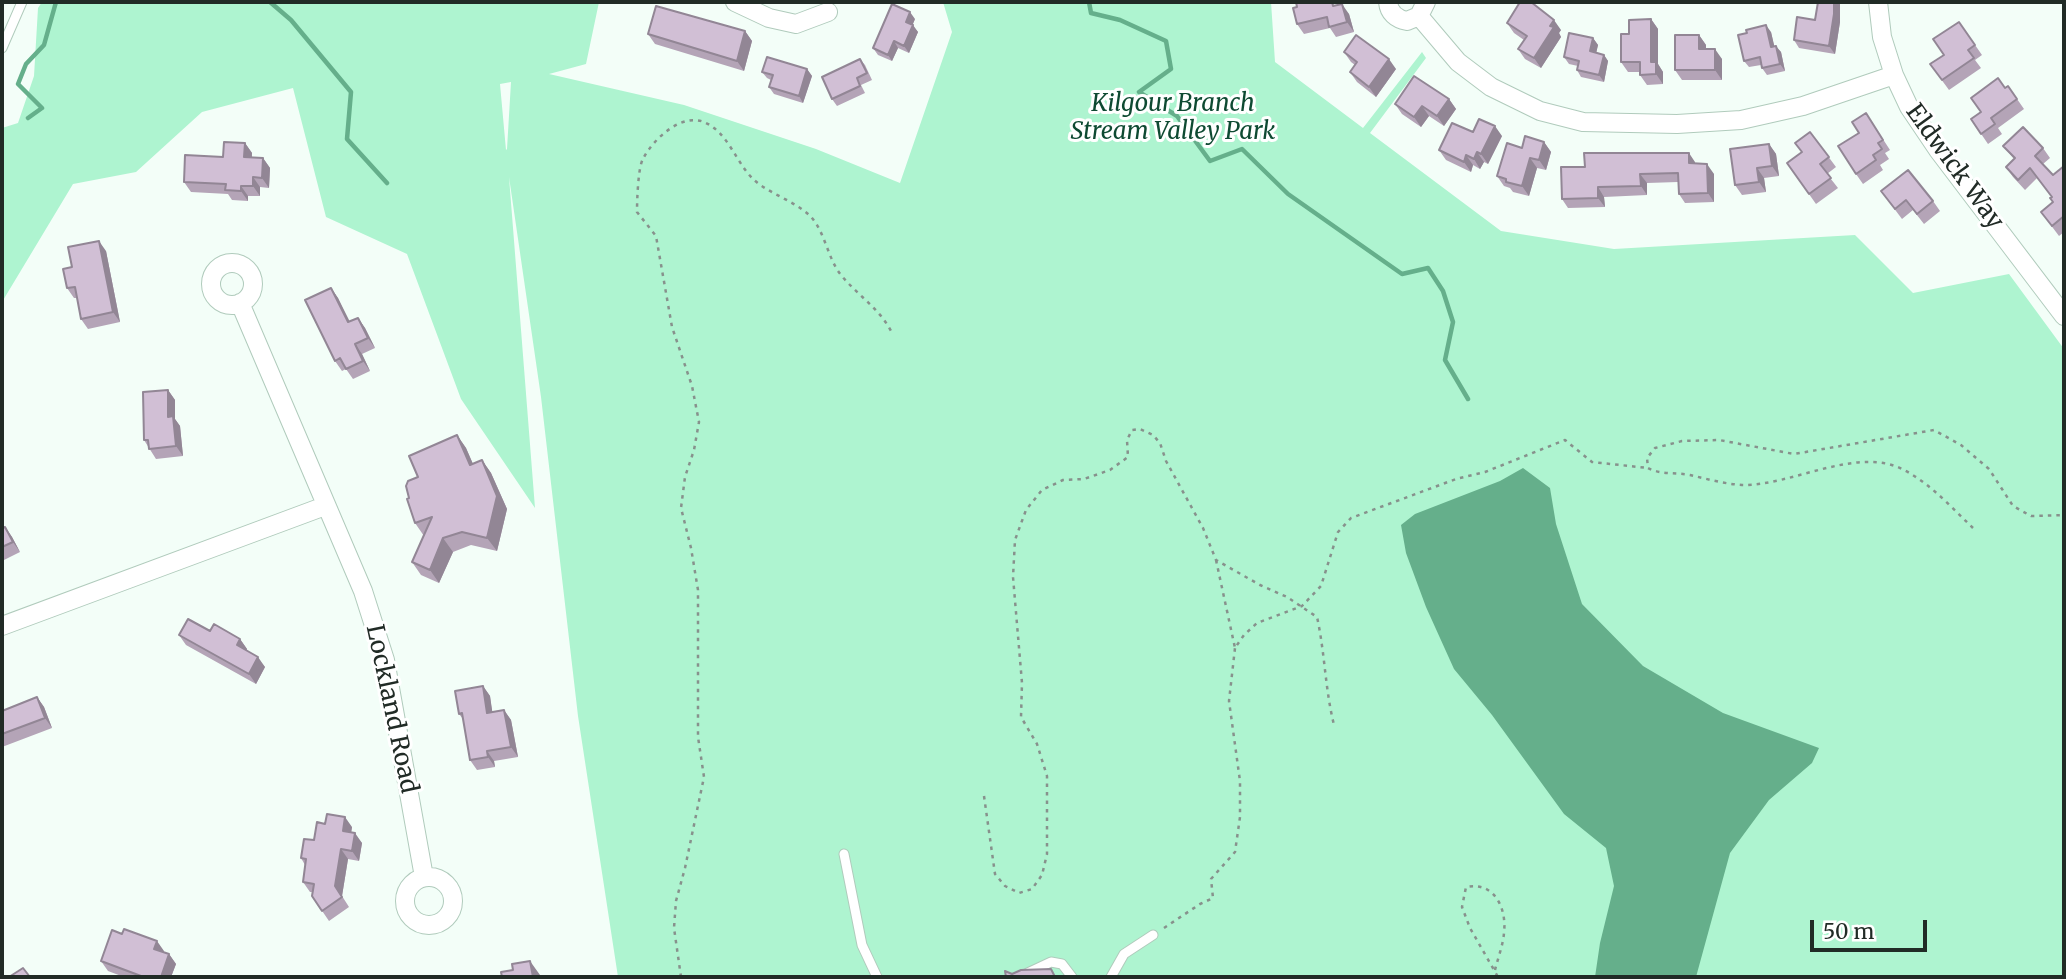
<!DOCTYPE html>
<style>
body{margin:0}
#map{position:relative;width:2066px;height:979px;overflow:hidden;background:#f3fef8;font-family:Merriweather,serif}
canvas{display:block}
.frame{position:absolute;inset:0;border:4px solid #212b26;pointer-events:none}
.scale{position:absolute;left:1810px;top:920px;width:117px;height:32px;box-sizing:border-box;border:4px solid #212b26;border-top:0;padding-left:9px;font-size:21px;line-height:24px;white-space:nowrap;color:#212b26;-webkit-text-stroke:5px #fff;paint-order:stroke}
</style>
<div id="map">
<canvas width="2066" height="979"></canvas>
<div class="frame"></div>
<div class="scale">50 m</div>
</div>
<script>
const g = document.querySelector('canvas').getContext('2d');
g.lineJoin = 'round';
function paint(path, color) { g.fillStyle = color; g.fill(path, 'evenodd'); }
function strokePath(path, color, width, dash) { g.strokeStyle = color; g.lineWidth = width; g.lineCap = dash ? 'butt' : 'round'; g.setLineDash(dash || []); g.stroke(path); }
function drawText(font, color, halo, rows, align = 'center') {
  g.font = font + ' Merriweather,serif'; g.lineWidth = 6; g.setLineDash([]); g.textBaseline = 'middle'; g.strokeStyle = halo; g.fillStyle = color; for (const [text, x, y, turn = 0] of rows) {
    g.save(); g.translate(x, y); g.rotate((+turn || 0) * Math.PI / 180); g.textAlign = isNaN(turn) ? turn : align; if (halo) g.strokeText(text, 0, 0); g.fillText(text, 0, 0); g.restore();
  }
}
paint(new Path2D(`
 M42,2H599L586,64L549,74L684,105L816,149L900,183L952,32L943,2H1271L1275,62L1363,128L1422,52L1426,58L1370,133L1501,231L1614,249L1855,235L1913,293L2009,274L2064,349V977H618L578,716L541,397L509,177L535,508L461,399L407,254L326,217L293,88L202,112L136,172L73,184L2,302V128L18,123L34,76L38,8ZM511,82L507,149L506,150L500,84Z`), '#aef4d0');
paint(new Path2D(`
 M1523,468L1550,488L1556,524L1582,604L1643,666L1723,713L1819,748L1812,763L1769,800L1730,853L1696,977H1595L1600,943L1614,886L1606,848L1564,814L1492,715L1454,669L1426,607L1406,553L1401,525L1415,514L1500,481Z`), '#65af8b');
strokePath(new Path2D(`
 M270,2L291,20L351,92L347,139L387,183
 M1089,2L1091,13L1120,20L1166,41L1171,69L1139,92L1177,116L1210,161L1242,149L1288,194L1402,274L1428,268L1443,291L1453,322L1445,360L1468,399
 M28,118L42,108L18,84L26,64L44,45L56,2`), '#65af8b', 4.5);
const lane = new Path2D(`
 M2,48L22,2
 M844,854L862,945L877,977
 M1019,977L1051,962L1062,964L1072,977
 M1111,977L1124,954L1153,935`);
const street = new Path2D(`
 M735,2L769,18L796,24L828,12
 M1388,2C1389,13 1396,19 1407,21L1419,16L1426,2
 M1878,2L1882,37L1894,75L1909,107L1938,150L2064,316
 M1419,16L1458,62L1491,87L1540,111L1583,122L1677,124L1741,120L1803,106L1894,75
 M211 284a21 21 0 1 1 42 0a21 21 0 1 1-42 0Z
 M240,303L363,591L385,660L424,877
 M2,626L325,506
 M405 901a24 24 0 1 1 48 0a24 24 0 1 1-48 0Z`);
strokePath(lane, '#b0cbbc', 11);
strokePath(street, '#b0cbbc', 20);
strokePath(new Path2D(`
 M1973,528C1952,508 1931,484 1904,470C1858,445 1792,486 1742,485C1725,484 1707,479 1690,475C1675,472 1661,475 1648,468L1647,458L1655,448L1682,441L1719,440L1794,454L1934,430L1961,445L1989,469L2013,506L2031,516L2064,515
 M1216,560L1235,648L1244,635L1257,623L1302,606L1321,586L1338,532L1351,518L1456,479L1485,472L1565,440L1592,462L1648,468
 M984,796L995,874L1005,886L1019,893L1032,889L1042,875L1047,854V776L1037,744L1021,717L1022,683L1013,577L1015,540L1026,510L1042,490L1063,480L1084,479L1110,470L1128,457L1127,440L1132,430L1140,429L1153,435L1160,443L1166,461L1203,528L1216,560L1260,585L1287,597L1317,617C1325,653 1325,689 1334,725
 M1164,928L1200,904L1213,898L1211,879L1235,852L1240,817V781L1229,701L1235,648
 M1495,970C1498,958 1503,945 1504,933C1507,908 1494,881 1466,887L1462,907L1470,928L1498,977
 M681,977L674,928L676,901L685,868L704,777L698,737V590L691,548L681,508L685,477L694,450L699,422L692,386L672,327L656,236L637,212C637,201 638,167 643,159C653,139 683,111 706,123C729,134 736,163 754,180C770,194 792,200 808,214C825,229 827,258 841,275C858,296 881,309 893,335`), '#87918c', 2.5, [3.5, 5]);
strokePath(lane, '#fff', 9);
strokePath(street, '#fff', 18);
paint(new Path2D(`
 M1818,2H1840V22L1835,54L1799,48L1794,40L1815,20Z
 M1337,5L1349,14L1354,32L1336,37L1330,28L1304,34L1297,24Z
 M915,19L912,25L918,32L909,53L898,48L892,61L878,55L873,48Z
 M1651,19L1658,29V64L1663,72V84L1647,85L1640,75V72H1628L1621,62L1629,34Z
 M1959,22L1982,55L1975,60L1981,68L1949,90L1930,64L1944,55Z
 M1507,23L1561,30L1559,33L1561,37L1541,68L1525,59L1518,49L1524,40L1514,33Z
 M745,31L752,41L744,71L655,44L648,34Z
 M1771,32L1774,46L1781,52L1785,71L1767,75L1762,68L1761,65L1749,67L1744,61Z
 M1699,35L1706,45V49L1722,59V80H1682L1675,70Z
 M1593,38L1598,45L1596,53L1604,55L1608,61L1604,82L1581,77L1577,70L1578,66L1569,64L1564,57Z
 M1344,52L1396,69L1376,97L1357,82L1350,72L1355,65L1351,62Z
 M860,59L865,65L872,80L861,85L865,93L837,106L832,99Z
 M807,69L812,76L803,103L774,94L769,87L771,80L767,78L762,72Z
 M2008,86L2024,109L1998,128L2002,134L1988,144L1971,119L1981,112Z
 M1449,99L1456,109L1444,126L1429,116L1421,127L1402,114L1395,104Z
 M1866,113L1890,150L1885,153L1889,159L1880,165L1883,170L1863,184L1856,174L1859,133Z
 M1473,132L1502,136L1488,164L1484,162L1480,169L1473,165L1471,172L1446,160L1439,150Z
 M1810,132L1836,167L1827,174L1838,188L1816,204L1787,163L1802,152Z
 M1544,142L1551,152L1546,170L1537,168L1529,196L1513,192L1510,188L1504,186L1497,176L1522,148Z
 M245,143L252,153V157L263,158L270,168L269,188L260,187V196H248V201L232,200L228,194L191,192L184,182Z
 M1769,144L1776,154L1779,176L1764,178L1766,192L1742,195L1735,185Z
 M2003,146L2043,148L2050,158L2043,164L2053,175L2064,166V232L2059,236L2041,212L2053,202L2052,197L2037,178L2025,190L2013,177L2006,167L2014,159Z
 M1695,162V164L1714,174V202L1685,203L1679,194L1678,182L1647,183V195L1604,197L1605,207L1568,208L1562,199L1585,167Z
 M1881,191L1933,201L1940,211L1924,224L1913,210L1902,219Z
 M106,251L120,322L88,329L81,319L77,298H74L67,288L72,267Z
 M331,288L338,298L349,322L358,318L365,328L375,348L362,354L370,371L353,379L346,369L342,371L335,361Z
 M168,390L175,400V419L180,426L183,456L156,459L144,440Z
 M457,435L466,448L473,464L482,460L491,473L507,509L497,551L471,545L453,552L439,583L421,575L412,562L424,536L415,523L409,498L418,477Z
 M5,527L12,537L20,552L2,561V528Z
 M210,631L240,639L247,649V650L265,667L256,684L186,645L179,635Z
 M483,686L490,696L492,712L504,710L511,720L518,757L494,761L495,767L477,770L470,760L463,719L459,714Z
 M37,697L44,707L52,728L2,747V711Z
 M352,827L351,832L362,843L359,861L348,859L342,896L349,907L329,921L312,896V892H310L303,882L305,865L301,858L314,840Z
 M164,951V953L169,954L176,964L171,977H124L108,971L101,961Z`), '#b4a4b7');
paint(new Path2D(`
 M1834,2H1840V22L1835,54L1829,46Z
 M1342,4L1349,14L1354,32L1347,22Z
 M910,12L915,19L911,29L906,22Z
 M1651,19L1658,29V64L1663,72V84L1656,74L1651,62Z
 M1554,20L1561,30L1559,33L1561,37L1541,68L1534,58Z
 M913,25L918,32L909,53L904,46Z
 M1766,25L1771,32L1776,53L1771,47Z
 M745,31L752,41L744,71L737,61Z
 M1699,35L1706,45V59L1699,49Z
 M1593,38L1598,45L1595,58L1590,51Z
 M894,41L898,48L892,61L888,55Z
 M1776,46L1781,52L1785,71L1780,64Z
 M1715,49L1722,59V80L1715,70Z
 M1604,55L1608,61L1604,82L1599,75Z
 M1389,59L1396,69L1376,97L1369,87Z
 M807,69L812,76L803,103L799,96Z
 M1449,99L1456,109L1444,126L1437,116Z
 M1422,106L1429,116L1421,127L1414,117Z
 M1495,126L1502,136L1488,164L1481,154Z
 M1544,142L1551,152L1546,170L1539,160Z
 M245,143L252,153L251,167L244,157Z
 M1769,144L1776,154L1779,176L1772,166Z
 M1477,152L1484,162L1480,169L1474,159Z
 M1689,153L1695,162V172L1689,163Z
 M1466,155L1473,165L1471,172L1464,162Z
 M263,158L270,168L269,188L262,178Z
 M1530,158L1537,168L1529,196L1522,186Z
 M1707,164L1714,174V202L1708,193Z
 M1757,168L1764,178L1766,192L1759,182Z
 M1640,174L1647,183V195L1641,186Z
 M253,177L260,187V196L253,186Z
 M241,186L248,196V201L241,191Z
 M1598,187L1604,197L1605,207L1598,198Z
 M99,241L106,251L120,322L113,312Z
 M331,288L338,298L355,332L348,322Z
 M358,318L365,328L375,348L368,338Z
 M355,344L362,354L370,371L363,361Z
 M168,390L175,400V419L180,426L183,456L176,446L168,417Z
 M457,435L466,448L479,478L470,465Z
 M482,460L491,473L507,509L497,551L487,538Z
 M5,527L12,537L20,552L13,542Z
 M443,538L453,552L439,583L430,570Z
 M240,639L247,649L244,655L237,645Z
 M258,657L265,667L256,684L249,674Z
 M483,686L490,696L494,723L487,713Z
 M37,697L44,707L52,728L45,718Z
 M504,710L511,720L518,757L511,747Z
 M487,751L494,761L495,767L488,757Z
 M345,817L352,827L350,841L343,831Z
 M355,833L362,843L359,861L352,851Z
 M341,849L348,859L342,896L335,886Z
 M157,941L164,951L161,959L154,949Z
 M169,954L176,964L171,977H161Z
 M530,961L540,975V977H533Z`), '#928695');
const building = new Path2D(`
 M1296,2H1332L1333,6L1342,4L1347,22L1329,27L1327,17L1297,24L1293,8L1297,7Z
 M1520,2H1531L1554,20L1550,26L1554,27L1534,58L1518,49L1527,36L1507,23Z
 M1818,2H1834V14L1829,46L1794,40L1797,17L1815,20Z
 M892,4L910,12L906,22L913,25L904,46L894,41L888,55L873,48Z
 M656,6L745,31L737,61L648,34Z
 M1651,19V62H1656V74L1640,75V62H1621V34H1629V20Z
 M1959,22L1975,45L1968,50L1974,58L1942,80L1930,64L1944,55L1933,39Z
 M1766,25L1771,47L1776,46L1780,64L1762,68L1760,57L1744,61L1738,35L1747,33L1746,30Z
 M1569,33L1593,38L1590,51L1604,55L1599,75L1577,70L1579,61L1564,57Z
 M1356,35L1389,59L1369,87L1350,72L1357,62L1344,52Z
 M1675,35H1699V49H1715V70H1675Z
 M767,57L807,69L799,96L769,87L773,75L762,72Z
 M860,59L867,73L857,78L860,86L832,99L822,77Z
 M1414,76L1449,99L1437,116L1422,106L1414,117L1395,104Z
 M1998,78L2005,88L2008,86L2017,99L1991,118L1995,124L1981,134L1971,119L1981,112L1971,98Z
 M1866,113L1883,140L1878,143L1882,149L1873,155L1876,160L1856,174L1838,146L1859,133L1852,122Z
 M1479,119L1495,126L1481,154L1477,152L1474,159L1466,155L1464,162L1439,150L1452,123L1473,132Z
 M2023,127L2043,148L2035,156L2053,175L2064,166V216L2052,226L2041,212L2053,202L2050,198L2052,197L2030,168L2018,180L2006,167L2015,158L2003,146Z
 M1810,132L1829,157L1820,164L1831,178L1809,194L1787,163L1802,152L1795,143Z
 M1525,136L1544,142L1539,160L1530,158L1522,186L1506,182V179L1497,176L1507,143L1522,148Z
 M224,142L245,143L244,157L263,158L262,178L253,177V186H241V191L225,190L226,184L184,182L185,155L223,157Z
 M1769,144L1772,166L1757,168L1759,182L1735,185L1730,149Z
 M1584,153H1689V163L1707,164L1708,193L1679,194L1678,173L1640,174L1641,186L1598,187V198L1562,199L1561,167H1585Z
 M1908,170L1933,201L1917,214L1906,200L1895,209L1881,191Z
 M99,241L113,312L81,319L75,287L67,288L63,269L72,267L68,247Z
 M331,288L348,322L358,318L368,338L355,344L363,361L346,369L340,358L335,361L305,300Z
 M168,390V417L173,416L176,446L149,449L148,440H144L143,392Z
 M457,435L470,465L482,460L497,496L487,538L462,532L443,538L430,570L412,562L432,517L415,523L407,499L409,498L406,486L408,481L418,477L409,456Z
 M5,527L13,542L2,547V528Z
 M188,619L210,631L214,624L240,639L237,645L258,657L249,674L179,635Z
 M483,686L487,713L504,710L511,747L487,751L488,757L470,760L462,713L459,714L455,691Z
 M37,697L45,718L2,734V711Z
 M327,814L345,817L343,831L355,833L352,851L341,849L335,886L342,897L322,911L312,896L314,884L303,882L306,859L301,858L304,839L314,840L317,822L325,824Z
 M124,929L157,941L154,949L169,954L161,977H140L141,976L101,961L112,930L122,934Z
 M530,961L533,977H502L501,972L513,970L512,964Z
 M23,968L30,977H9Z
 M1051,969L1055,977H1006L1005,971L1012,974L1021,970Z`);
paint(building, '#d1bfd5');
strokePath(building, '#928695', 2);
drawText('italic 24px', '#0e4a32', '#fff', [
 ["Kilgour Branch",1173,104],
 ["Stream Valley Park",1173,132]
]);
drawText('24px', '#212b26', '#fff', [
 ["Eldwick Way",1954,167,54],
 ["Lockland Road",391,709,78]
]);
</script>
